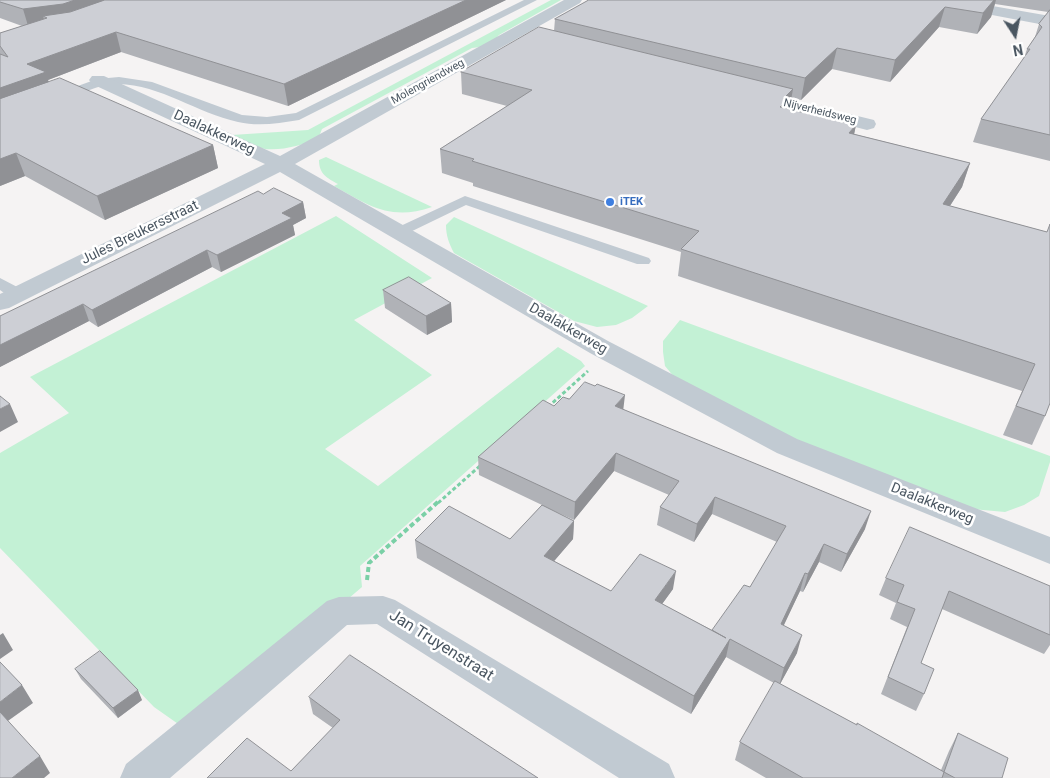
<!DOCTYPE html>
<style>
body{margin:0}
#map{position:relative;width:1050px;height:778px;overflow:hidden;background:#f5f3f3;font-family:Roboto,sans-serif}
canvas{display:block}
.north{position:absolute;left:990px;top:10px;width:50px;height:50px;-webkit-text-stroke:4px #fff;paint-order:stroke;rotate:169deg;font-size:14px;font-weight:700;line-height:20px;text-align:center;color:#4a5661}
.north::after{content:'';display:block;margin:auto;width:18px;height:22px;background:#4a5661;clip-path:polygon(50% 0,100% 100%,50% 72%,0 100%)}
</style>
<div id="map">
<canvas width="1050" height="778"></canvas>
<div class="north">N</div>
</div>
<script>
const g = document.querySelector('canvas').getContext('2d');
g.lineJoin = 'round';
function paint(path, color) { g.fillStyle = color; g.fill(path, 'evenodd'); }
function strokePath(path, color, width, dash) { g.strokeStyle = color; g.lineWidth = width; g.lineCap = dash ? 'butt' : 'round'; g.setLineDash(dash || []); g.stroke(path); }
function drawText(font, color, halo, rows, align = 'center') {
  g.font = font + ' Roboto,sans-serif'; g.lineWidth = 5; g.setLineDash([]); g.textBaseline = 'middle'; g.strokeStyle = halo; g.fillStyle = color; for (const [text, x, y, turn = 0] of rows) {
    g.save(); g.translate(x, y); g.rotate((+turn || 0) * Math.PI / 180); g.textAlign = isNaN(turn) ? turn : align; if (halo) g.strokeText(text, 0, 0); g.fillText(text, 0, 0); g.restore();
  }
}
paint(new Path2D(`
 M551,0H561L499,35C492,45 483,47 472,48L322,129L318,139C299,146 273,154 253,146C246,143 239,139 232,135L308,130Z
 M326,157L432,207C391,221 369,206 334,186L338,184C327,178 319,174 319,160Z
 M336,216L432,278L354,320L432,375L325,449L378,486L558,347L581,361L585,366L360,566L362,587L191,733L154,707L0,548V453L69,413L30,377Z
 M454,217L648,306L632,318L616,325L597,327L574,321L454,253C449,243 446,236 446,225Z
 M680,320L1050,456V462L1039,496L1024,505L1005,512L961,508L784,437L680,384L665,366L663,352V341Z`), '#c3f1d5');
strokePath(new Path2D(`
 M548,407L588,371
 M438,503L481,465`), '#7ad0a6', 3, [4, 2.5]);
strokePath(new Path2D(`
 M367,580L369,563L439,501`), '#7ad0a6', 4, [5, 3]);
paint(new Path2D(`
 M524,0H537L299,120C279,123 259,127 238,122C197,113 161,85 118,84C97,83 80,96 60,101L54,97L56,94L97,79L119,77L152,82L242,115L267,117L296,113Z
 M465,196L649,258L651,261L649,264H637L466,205L404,235H394L391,232L394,229Z
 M0,278L23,290L25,294L23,298H11L0,290Z`), '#c1cad2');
paint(new Path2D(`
 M564,0H582L580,3L295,164L608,341L797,439L1050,537V564L777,453L590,353L280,172L9,308L0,310V294L265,164L92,84L89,80L92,76H104L280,156Z
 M927,0H958L1050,16V26L934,4L929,3Z
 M755,91L874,120L876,124L874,128L867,130L749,100L746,96L749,92Z
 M383,596L395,600L669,764L675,778H619L377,624L347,625L170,778H120L126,764L327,601L339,597Z`), '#c1cad2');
paint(new Path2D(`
 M0,0H506L288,106L121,52L48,80L49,82L213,145L218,168L105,220L25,176L0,186V33L22,26L0,18Z
 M589,0H1050V161L973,142L981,119L1024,58L1027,49L1035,37L1039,24L1048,12L995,4L991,17L977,34L939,27L890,82L832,69L801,100L792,98L789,109L856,125L854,134L970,163L962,187L950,206L1047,232L1045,416L1032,445L1003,435L1022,391L678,276L681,252L473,186V183L442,173L440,149L507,106L462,94L461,72L554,31L555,19Z
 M263,194L303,202L306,218L293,225L295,235L221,272L212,267L98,327L89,321L0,367V316Z
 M383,290L451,303L452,322L427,335L385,308Z
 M569,399L623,409L865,529L841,572L819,562L803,592L800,591L783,626L797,653L780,684L941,770L949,751L958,733L1002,778H766L735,760L740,742L774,683L726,657L691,714L417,558L415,540L510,539L542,505L479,475L478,457L554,406ZM614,471L669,495L660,507L657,525L694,542L712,514L777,542L750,587L712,630L662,604L673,589L611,591L554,561L573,539L574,521L554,511L574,520Z
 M886,578L1050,586V645L1044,654L942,609L921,663L924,694L916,711L881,694L907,627L890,619L896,603L879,595Z
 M75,669L142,700L118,718L81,679Z
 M309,697L538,778L291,771L333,728L313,714Z`), '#b0b2b7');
paint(new Path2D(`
 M75,0H137L47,18L43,16L46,26L29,29L23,9Z
 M466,0H506L288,106L284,84Z
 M994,0H996L991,17L977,34L983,13Z
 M945,7L939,27L890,82L895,60Z
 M116,32L121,52L48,80L53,93L0,113V88L27,64Z
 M837,48L832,69L801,100L805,78Z
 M793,89L789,112L780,107L783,99Z
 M856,125L851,149L849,133Z
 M213,145L218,168L105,220L97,196Z
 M16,153L25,176L0,186V159Z
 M970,163L962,187L935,229L943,204Z
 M303,202L306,218L293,225L295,235L221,272L217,255L282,213Z
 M207,250L212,267L98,327L92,310Z
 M451,303L452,322L427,335L426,316Z
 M83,304L89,321L0,367V345Z
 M625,395L623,412L615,406Z
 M10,404L18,422L0,432V409Z
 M616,453L614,471L574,520L575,502Z
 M715,497L712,514L694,542L697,524Z
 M871,511L865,529L841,572L847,554Z
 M574,521L573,539L543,574L544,556Z
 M824,544L819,562L803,592L808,574Z
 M676,571L673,589L652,618L655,600Z
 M805,573L800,591L776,642L781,624Z
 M3,633L13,650L0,659V635Z
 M802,635L797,653L779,686L784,668Z
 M730,639L726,657L691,714L694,696Z
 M22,685L33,703L5,723L0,715V702Z
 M138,690L142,700L118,718L113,708Z
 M40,756L50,773L44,778H12Z`), '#909195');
const building = new Path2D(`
 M0,0H75L63,4L23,9L0,2Z
 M105,0H466L284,84L116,32L27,64L46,72L0,88V54L8,57L0,46V33L47,18L43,16L70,12Z
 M589,0H994L983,13L945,7L895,60L837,48L805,78L555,19Z
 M1050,10V135L981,119L1030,49H1027L1042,27L1039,24Z
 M539,27L793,89L783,99L787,100L780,107L856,125L849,133L970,163L943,204L1047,232L1050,224V403L1045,416L1016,406L1035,364L681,249L699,231L472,161L474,159L440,149L532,90L461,72Z
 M60,78L213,145L97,196L16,153L0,159V99Z
 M274,188L303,202L282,213L292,218L217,255L207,250L92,310L83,304L0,345V316L258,191L263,194Z
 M409,277L451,303L426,316L383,290Z
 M585,382L595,386L597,384L625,395L615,406L871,511L847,554L824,544L808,574L805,573L781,624L802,635L784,668L730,639L694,696L415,540L449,506L510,539L542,505L574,521L544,556L611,591L640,554L676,571L655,600L726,638L712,630L744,585L750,587L786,526L715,497L697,524L660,507L679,481L616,453L575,502L478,457L543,400L554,406L563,397L569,399Z
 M0,396L10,404L0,409Z
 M910,527L1050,586V635L949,591L921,663L934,669L924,694L888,677L915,609L897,602L904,585L886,578Z
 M100,651L138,690L113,708L75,669Z
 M350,655L538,778H207L247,738L291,771L340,720L309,697Z
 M0,662L22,685L0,702Z
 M775,681L857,725V723L944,772L958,733L1008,758L1002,778H955L944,772L942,778H803L740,742Z
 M0,712L40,756L12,778H0Z`);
paint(building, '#cdcfd5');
strokePath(building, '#909195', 1);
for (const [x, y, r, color] of [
 [610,202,5,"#3f7fe0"]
]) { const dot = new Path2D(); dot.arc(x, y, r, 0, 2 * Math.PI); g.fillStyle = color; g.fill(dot); strokePath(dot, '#fff', 2); }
drawText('11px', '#4a5661', '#fff', [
 ["Molengriendweg",428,82,-29],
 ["Nijverheidsweg",820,112,14]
]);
drawText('bold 11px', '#366cbe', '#fff', [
 ["iTEK",620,202]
], 'left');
drawText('14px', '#4a5661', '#fff', [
 ["Daalakkerweg",214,133,25],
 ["Jules Breukersstraat",140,233,-26],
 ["Daalakkerweg",568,329,30],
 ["Daalakkerweg",932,504,22]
]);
drawText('16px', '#4a5661', '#fff', [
 ["Jan Truyenstraat",441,646,32]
]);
</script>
